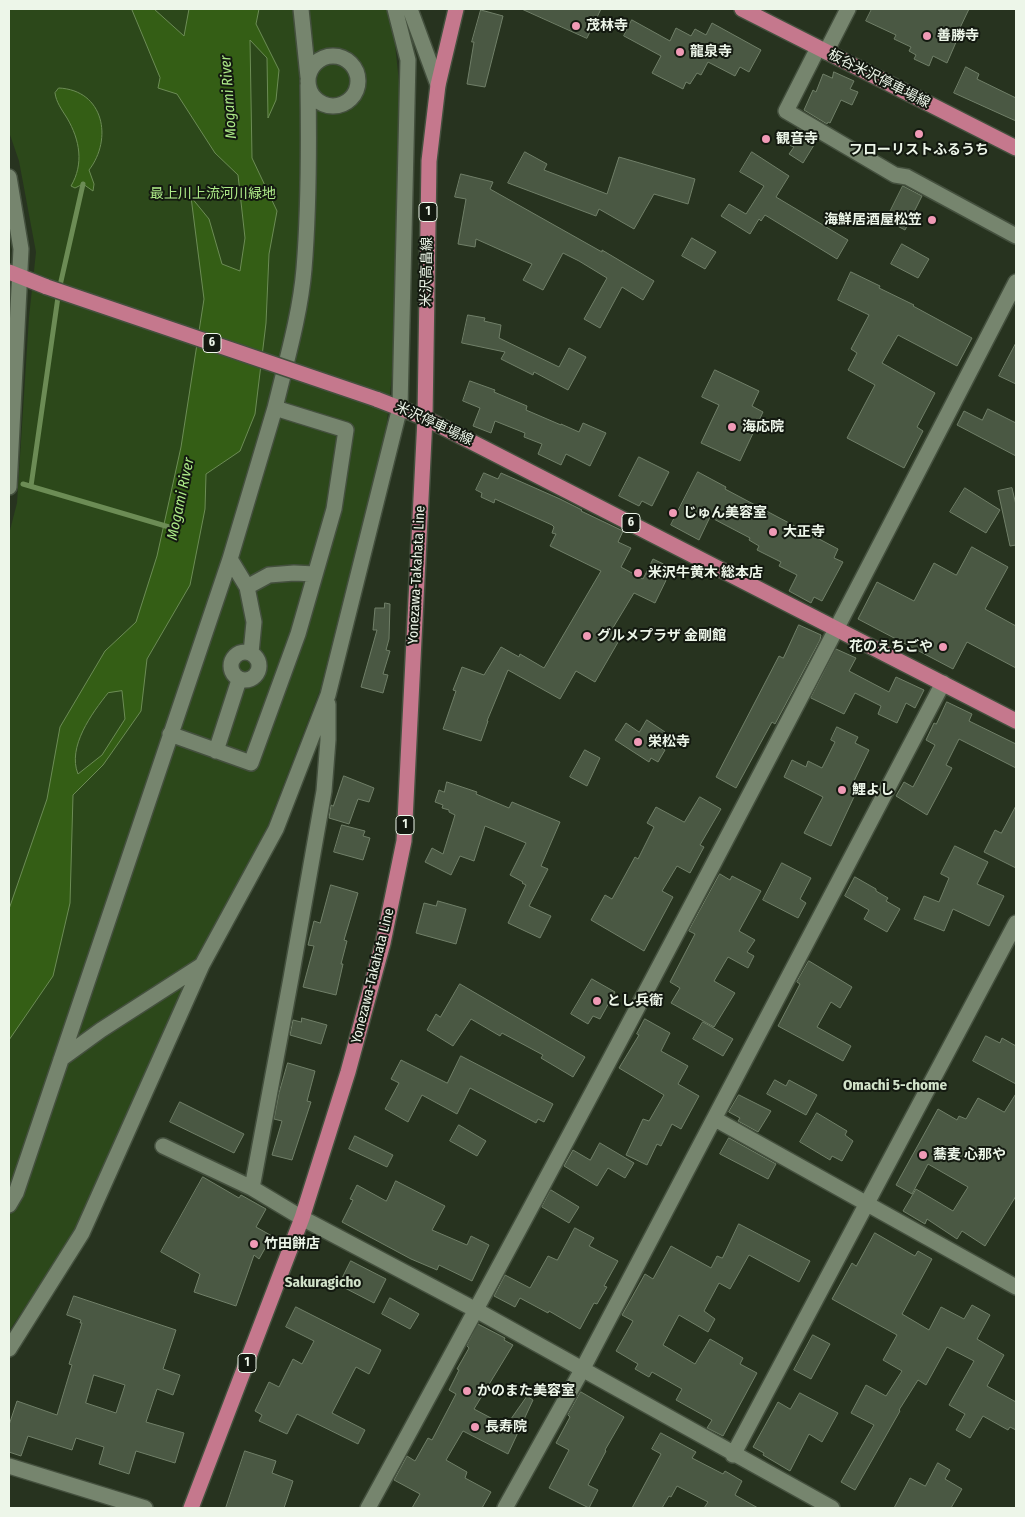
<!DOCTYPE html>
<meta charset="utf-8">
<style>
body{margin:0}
#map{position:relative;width:1025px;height:1517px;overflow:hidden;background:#27331f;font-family:"Fira Sans Condensed",sans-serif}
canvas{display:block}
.frame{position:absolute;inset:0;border:10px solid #edf6e9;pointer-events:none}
</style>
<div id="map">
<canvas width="1025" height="1517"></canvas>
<div class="frame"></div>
</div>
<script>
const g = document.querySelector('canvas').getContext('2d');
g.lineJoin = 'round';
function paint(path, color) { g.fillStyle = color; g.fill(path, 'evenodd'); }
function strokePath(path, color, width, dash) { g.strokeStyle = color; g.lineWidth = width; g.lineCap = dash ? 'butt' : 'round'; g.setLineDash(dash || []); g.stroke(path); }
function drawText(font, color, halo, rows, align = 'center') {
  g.font = font + ' "Fira Sans Condensed","Noto Sans JP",sans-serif'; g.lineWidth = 4; g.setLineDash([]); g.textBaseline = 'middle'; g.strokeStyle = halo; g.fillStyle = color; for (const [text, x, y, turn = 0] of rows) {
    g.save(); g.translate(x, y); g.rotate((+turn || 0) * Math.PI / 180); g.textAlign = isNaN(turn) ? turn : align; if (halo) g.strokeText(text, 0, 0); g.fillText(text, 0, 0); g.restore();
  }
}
paint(new Path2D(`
 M9,9H386L393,25L401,101L395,349L386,430L320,690L268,825L189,978L80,1225L9,1331V534L17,503L29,317L36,252L19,161L9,132Z`), '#2c481a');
const water = new Path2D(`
 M132,9H154L184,36L189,9H259L256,24L279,70L276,100L268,118L267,58L250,40L252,158L277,211L269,254L266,323L255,414L240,451L206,474L205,509L190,585L147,659L141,711L103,765L73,795L70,903L53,976L9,1040V909L47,799L60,727L105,651L136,622L157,556L181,447L204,299L191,197L209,219L222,264L240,271L245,238L238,175L215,153L177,94L158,88L160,78ZM122,691L125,719L102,755L78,774C67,747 92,713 108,693Z
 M59,88C104,90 113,139 89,170L94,184L93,191L83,184L75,188L71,186C84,164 80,140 67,118C62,110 56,102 55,93Z`);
paint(water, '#345e15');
strokePath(water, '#6c8c55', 1);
strokePath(new Path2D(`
 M23,484L169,527
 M31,486L59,290L83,184`), '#6c8c55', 5);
const building = new Path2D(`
 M522,9H601L587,38Z
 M872,9H969L958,32L960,33L947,63L933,56L929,66L914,59L916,55L909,51L911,47L894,39L896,35L866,21Z
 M481,10L503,16L485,87L467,84L474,42H472Z
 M632,20L670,41L676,28L691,36L695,29L706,35L712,23L761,50L749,72L740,67L735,76L708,62L701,75L697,73L690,84L686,82L683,89L652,73L661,56L624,36Z
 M966,67L979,74L977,79L1016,98V121L954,93Z
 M834,72L854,81L850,89L858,92L852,105L841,100L830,123L828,122L827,124L804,110L813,90L816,92L823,74L832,78Z
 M798,129L817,140L803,163L789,154L794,147L789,145Z
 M525,152L547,164L544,170L607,194L619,157L695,179L688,204L654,194L634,229L599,209L596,216L508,183Z
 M752,152L789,176L776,197L848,240L837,259L765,215L761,221L759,219L750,234L721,216L729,204L746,214L764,186L740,172Z
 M461,174L493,182L490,189L602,252V250L654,281L643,300L622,287L600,328L584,319L607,278L579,261L563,253L543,290L523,280L532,264L476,239L475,247L458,244L466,199L455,197Z
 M903,186L922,196L905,230L886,220Z
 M692,238L716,252L705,269L682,256Z
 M902,244L929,259L918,278L891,264Z
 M851,272L880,286L879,288L914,305L913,306L972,338L957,366L898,335L882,363L935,393L917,427L923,431L904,468L847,438L875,385L848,370L857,353L851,349L869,315L838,300Z
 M468,315L485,318L484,321L501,325L499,338L559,367L569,348L586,357L568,390L534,372L533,375L501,359L505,352L462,343Z
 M1016,343V384L999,376Z
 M715,370L759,391L752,406L763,412L740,461L701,443L719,405L702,397Z
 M470,381L495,390L494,392L527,406L526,410L561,425V424L579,432L583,423L606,433L590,466L566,454L561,465L538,454L542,444L524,437L525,433L495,421L491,433L473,426L480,408L463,401Z
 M988,409L1016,423V456L957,425L964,411L982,420Z
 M639,457L669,472L652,506L642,501L639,506L619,496Z
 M698,472L726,487L725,489L838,549L834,558L843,562L822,601L814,597L811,603L789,591L797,575L779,566L781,562L757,550L759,546L749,540L750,538L710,517L699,540L671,525Z
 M484,473L498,479L501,473L560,499L582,510L581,511L623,531L618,542L631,548L621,567L643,579L653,559L672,568L655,603L634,593L611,631L621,637L595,682L576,671L560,699L508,670L487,721H488L481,741L443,729L456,691L453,690L462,667L484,675L501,647L519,657L520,654L544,668L601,571L550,546L556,534L552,533L554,527L552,525L495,499L494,503L481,497L482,493L476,490Z
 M965,488L1000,510L986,533L950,512Z
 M1012,488L1016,505V545L1010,546L998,491Z
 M972,547L1008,567L985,609L1016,626V668L967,642L953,669L858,619L877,582L914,601L934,563L956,575Z
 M385,603L390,604L389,639L386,650L390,651L383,674L388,675L383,693L361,687L377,630H373L375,608H384Z
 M799,625L821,635L820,640L775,724L772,722L736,788L716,777L779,656L783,658Z
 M836,649L856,658L849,671L889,692L896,677L924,690L915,708L906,703L897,723L878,714L881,706L855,693L844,714L811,698Z
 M947,702L972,714L969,721L1016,744V768L959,739L946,765L952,768L927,815L896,796L904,782L913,787L935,745L926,740L934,723L936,724Z
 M647,720L665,732L657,745L665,750L658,762L651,758L649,762L615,740L626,723L639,732Z
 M837,727L858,737L855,743L869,750L854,781L860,784L831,846L804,833L823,797L784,777L792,760L806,767L808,761L822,768L835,742L831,740Z
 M585,750L600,758L587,786L570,777Z
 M344,776L374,788L369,802L358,799L349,824L329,818L331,805L333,806Z
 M447,782L477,792L476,794L509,808L512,802L560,822L541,866L548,869L529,906L551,916L540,938L508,923L526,885L522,883L523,882L510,875L526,843L485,826L474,861L460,856L451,875L425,862L432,848L443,854L455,815L449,812V810L442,808L443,805L435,802L439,790L444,792Z
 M700,797L721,809L700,845L704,847L690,873L677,866L662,891L673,897L644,951L591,920L605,895L612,899L635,857L638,859L654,827L647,823L656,807L684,822Z
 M1016,806V868L984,852L995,830L1001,833Z
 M342,825L365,831L363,836L370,838L363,860L334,852Z
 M955,846L988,862L977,884L1004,896L989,926L953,909L944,931L914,919L924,896L939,902L949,878L941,874Z
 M782,863L811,878L800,899L806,903L798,918L763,900Z
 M720,874L730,880L732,876L761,891L739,931L755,940L747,952L754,956L748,968L728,957L714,981L735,993L714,1027L671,1003L680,988L670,982L695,934L689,931Z
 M855,877L876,889V891L888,898L886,901L900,909L887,932L864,919L869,910L845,896Z
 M331,885L358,893L344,940L347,941L341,964H343L336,995L303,987L314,946L308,945L314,921L320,923Z
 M438,901L466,909L456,944L416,933L424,903L436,906Z
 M809,961L852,987L840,1008L831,1002L817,1027L851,1046L843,1061L778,1026L800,984L797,982Z
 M592,979L615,992L600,1019L593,1016L588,1024L571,1014Z
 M460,984L585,1057L573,1077L541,1058L543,1055L502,1033L500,1036L471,1019L453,1046L427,1030L436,1014L440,1017Z
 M302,1018L327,1025L321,1044L290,1035L293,1020L301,1022Z
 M645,1019L670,1033L661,1051L688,1066L678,1084L699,1096L681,1129L672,1124L661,1146L657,1144L647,1165L626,1155L643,1119L649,1121L664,1095L619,1068L639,1035L637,1034Z
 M703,1022L733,1039L723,1056L693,1039Z
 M986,1036L1000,1043L1002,1038L1016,1046V1084L973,1061Z
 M461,1056L553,1104L544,1122L538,1119L536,1123L470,1088L457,1114L422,1095L408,1122L385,1109L399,1083L391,1079L401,1060L447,1083Z
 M288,1063L315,1071L307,1101L311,1102L292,1160L272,1155L282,1121L274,1119L279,1093Z
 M775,1080L786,1086L789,1080L817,1095L806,1115L767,1094Z
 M1016,1094V1196L985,1246L962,1231L957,1239L927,1219L925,1224L903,1211L916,1189L953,1211L968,1187L928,1164L912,1194L896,1185L938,1109L957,1120L959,1116L966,1119L978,1098L1004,1112Z
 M739,1095L771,1111L758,1132L738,1121L740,1118L729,1112Z
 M180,1102L244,1134L234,1153L170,1122Z
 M817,1113L847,1131L845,1135L853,1141L842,1161L832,1156L830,1160L800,1142Z
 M459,1125L486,1141L477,1156L450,1141Z
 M355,1136L393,1155L387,1167L349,1149Z
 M729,1138L776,1164L768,1179L720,1154Z
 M600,1143L634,1163L625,1178L608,1168L597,1186L564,1166L573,1150L590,1160Z
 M203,1177L239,1198L241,1195L266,1209L256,1227L272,1236L259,1259L254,1255L236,1306L194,1292L200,1274L161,1252Z
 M396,1181L445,1206L432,1230L467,1245L471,1236L489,1245L472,1281L439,1265L437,1270L411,1259L342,1222L353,1200L350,1199L357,1185L386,1201Z
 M551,1190L579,1207L569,1223L542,1207Z
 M739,1224L810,1261L799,1282L749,1255L730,1289L719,1283L704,1311L715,1319L708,1332L679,1315L663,1345L695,1364L710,1339L743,1358L740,1364L757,1373L723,1436L707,1428L712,1420L676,1400L682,1389L652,1372L649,1377L635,1369L638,1364L616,1351L633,1321L622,1315L645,1274L653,1279L671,1246L711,1268L717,1256L722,1258Z
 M575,1228L594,1238L589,1246L618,1261L604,1286L607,1287L597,1304L594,1303L580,1329L549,1311L548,1313L520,1298L515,1307L494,1296L505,1275L530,1288L548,1256L557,1260Z
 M875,1233L915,1256L918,1251L932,1259L902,1314L929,1330L941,1307L964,1319L972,1305L990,1315L977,1339L1004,1355L987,1386L1016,1402V1430L1010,1427L1008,1430L983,1416L970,1438L956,1430L965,1414L949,1405L974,1361L947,1347L926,1385L918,1380L899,1410L900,1411L855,1490L841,1482L874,1425L851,1413L866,1385L886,1396L902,1371L883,1360L897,1335L832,1299L852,1263L856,1266Z
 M351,1261L386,1279L374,1303L339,1285Z
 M74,1296L176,1330L163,1369L180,1375L173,1395L157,1389L146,1422L184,1433L175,1463L136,1451L129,1474L99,1464L104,1447L76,1438L72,1450L28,1436L21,1456L9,1452V1425L17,1401L57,1415L72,1365L69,1364L82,1323H80L81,1320L67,1315ZM94,1375L125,1385L116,1413L86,1403Z
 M390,1298L419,1314L410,1329L382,1314Z
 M296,1307L381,1350L369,1374L356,1367L332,1413L365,1430L358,1444L297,1414L287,1434L259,1421L262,1415L255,1411L269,1382L279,1387L293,1359L302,1364L314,1341L286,1327Z
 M478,1324L505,1338L504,1340L513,1345L474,1409L506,1426L527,1396L533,1400L508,1454L463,1431L446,1460L467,1472L465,1478L491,1492L482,1508H412L420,1494L394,1480L407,1456L415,1461L428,1438L432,1440L456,1394L449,1390L459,1370L457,1369L469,1348L467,1346Z
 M813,1335L830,1344L811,1379L794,1370Z
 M581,1392L624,1417L605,1450L606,1451L588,1485L598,1490L589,1508L549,1488L569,1450L556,1443L570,1417L568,1415Z
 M800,1393L838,1413L822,1442L809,1434L790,1471L763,1455L764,1453L753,1447L778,1402L790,1409Z
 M661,1433L696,1452L692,1458L723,1474L725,1471L742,1481L735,1495L758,1508H704L708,1502L677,1486L671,1497L669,1496L662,1508H632L661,1454L652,1449Z
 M245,1451L276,1461L272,1473L293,1481L284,1508H226Z
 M938,1463L950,1470L945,1479L962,1489L951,1508H894L910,1478L925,1486Z`);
paint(building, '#4a5843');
strokePath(building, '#707f68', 1);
const minor = new Path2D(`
 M301,9L308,77
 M410,9L438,85
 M818,48L786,111L895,175L907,177L1016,236
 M826,52L848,9
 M308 81a25 25 0 1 1 50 0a25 25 0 1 1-50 0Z
 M9,177L21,249L9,487
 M230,559L247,587L254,622L251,653
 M247,587L269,575L294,573L315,574
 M231 666a14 14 0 1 1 28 0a14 14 0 1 1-28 0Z
 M170,734L251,763L298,634L334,509L346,430L275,408C286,362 300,316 304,269C309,208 309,146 308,85
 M216,751L239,680
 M61,1059L101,1030L202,965
 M715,1119L1016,1287
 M163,1146L252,1188L302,1218L476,1310L832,1508
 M252,1188L291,978L324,791L328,740V704
 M9,1205L16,1193L230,559L275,408
 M9,1349L82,1233L202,965L276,829L328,695L400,407L408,60L395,9
 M733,1455L1016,923
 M9,1466L145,1508
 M368,1508C590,1103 804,693 1016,282
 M505,1508L582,1370L943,683`);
const major = new Path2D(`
 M742,9L1016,148
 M9,272L47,287
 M376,399L425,418L1016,721
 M191,1508L302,1218L348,1072L383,943L404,841L425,418L429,161L438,85L456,9`);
strokePath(minor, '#44503e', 18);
strokePath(major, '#44503e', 18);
strokePath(minor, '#76856e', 15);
strokePath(major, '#c5788d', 15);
const majorBridge = new Path2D(`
 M47,287L376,399`);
strokePath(majorBridge, '#44503e', 18, []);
strokePath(majorBridge, '#c5788d', 15);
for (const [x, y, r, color] of [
 [576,26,5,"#f09ab6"],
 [927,36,5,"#f09ab6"],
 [680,52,5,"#f09ab6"],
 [919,134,5,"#f09ab6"],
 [766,139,5,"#f09ab6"],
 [932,220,5,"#f09ab6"],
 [732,427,5,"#f09ab6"],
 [673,513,5,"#f09ab6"],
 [773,532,5,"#f09ab6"],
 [638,573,5,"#f09ab6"],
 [587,636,5,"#f09ab6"],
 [943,647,5,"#f09ab6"],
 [638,742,5,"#f09ab6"],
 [842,790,5,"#f09ab6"],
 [597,1001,5,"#f09ab6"],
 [923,1155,5,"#f09ab6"],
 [254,1244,5,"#f09ab6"],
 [467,1391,5,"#f09ab6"],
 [475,1427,5,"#f09ab6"]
]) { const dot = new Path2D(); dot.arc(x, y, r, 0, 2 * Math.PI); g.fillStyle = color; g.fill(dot); strokePath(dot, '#131910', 2); }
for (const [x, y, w] of [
 [428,212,18],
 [212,343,18],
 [631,523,18],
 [405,825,18],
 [247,1363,18]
]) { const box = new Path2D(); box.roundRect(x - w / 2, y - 9.5, w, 19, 4); g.fillStyle = '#131910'; g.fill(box); strokePath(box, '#edf6e9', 1); }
drawText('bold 12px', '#edf6e9', null, [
 ["1",428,212],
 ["6",212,343],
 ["6",631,523],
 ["1",405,825],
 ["1",247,1363]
]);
drawText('bold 14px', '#edf6e9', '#131910', [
 ["茂林寺",586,26],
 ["善勝寺",937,36],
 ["龍泉寺",690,52],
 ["観音寺",776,139],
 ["フローリストふるうち",919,150,"center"],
 ["海鮮居酒屋松笠",922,220,"right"],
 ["海応院",742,427],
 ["じゅん美容室",683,513],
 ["大正寺",783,532],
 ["米沢牛黄木 総本店",648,573],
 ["グルメプラザ 金剛館",597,636],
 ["花のえちごや",933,647,"right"],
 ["栄松寺",648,742],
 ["鯉よし",852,790],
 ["とし兵衛",607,1001],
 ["蕎麦 心那や",933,1155],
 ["竹田餅店",264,1244],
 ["かのまた美容室",477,1391],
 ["長寿院",485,1427]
], 'left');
drawText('14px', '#edf6e9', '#131910', [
 ["板谷米沢停車場線",879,79,27],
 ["米沢高畠線",427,272,-89],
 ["米沢停車場線",434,424,25],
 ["Yonezawa-Takahata Line",417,575,-87],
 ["Yonezawa-Takahata Line",373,976,-76]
]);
drawText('14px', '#adea88', '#131910', [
 ["最上川上流河川緑地",213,194]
]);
drawText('italic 15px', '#ace987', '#131910', [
 ["Mogami River",229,97,-94],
 ["Mogami River",181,499,-78]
]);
drawText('bold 15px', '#d1e2c9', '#131910', [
 ["Omachi 5-chome",895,1086],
 ["Sakuragicho",323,1283]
]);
</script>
